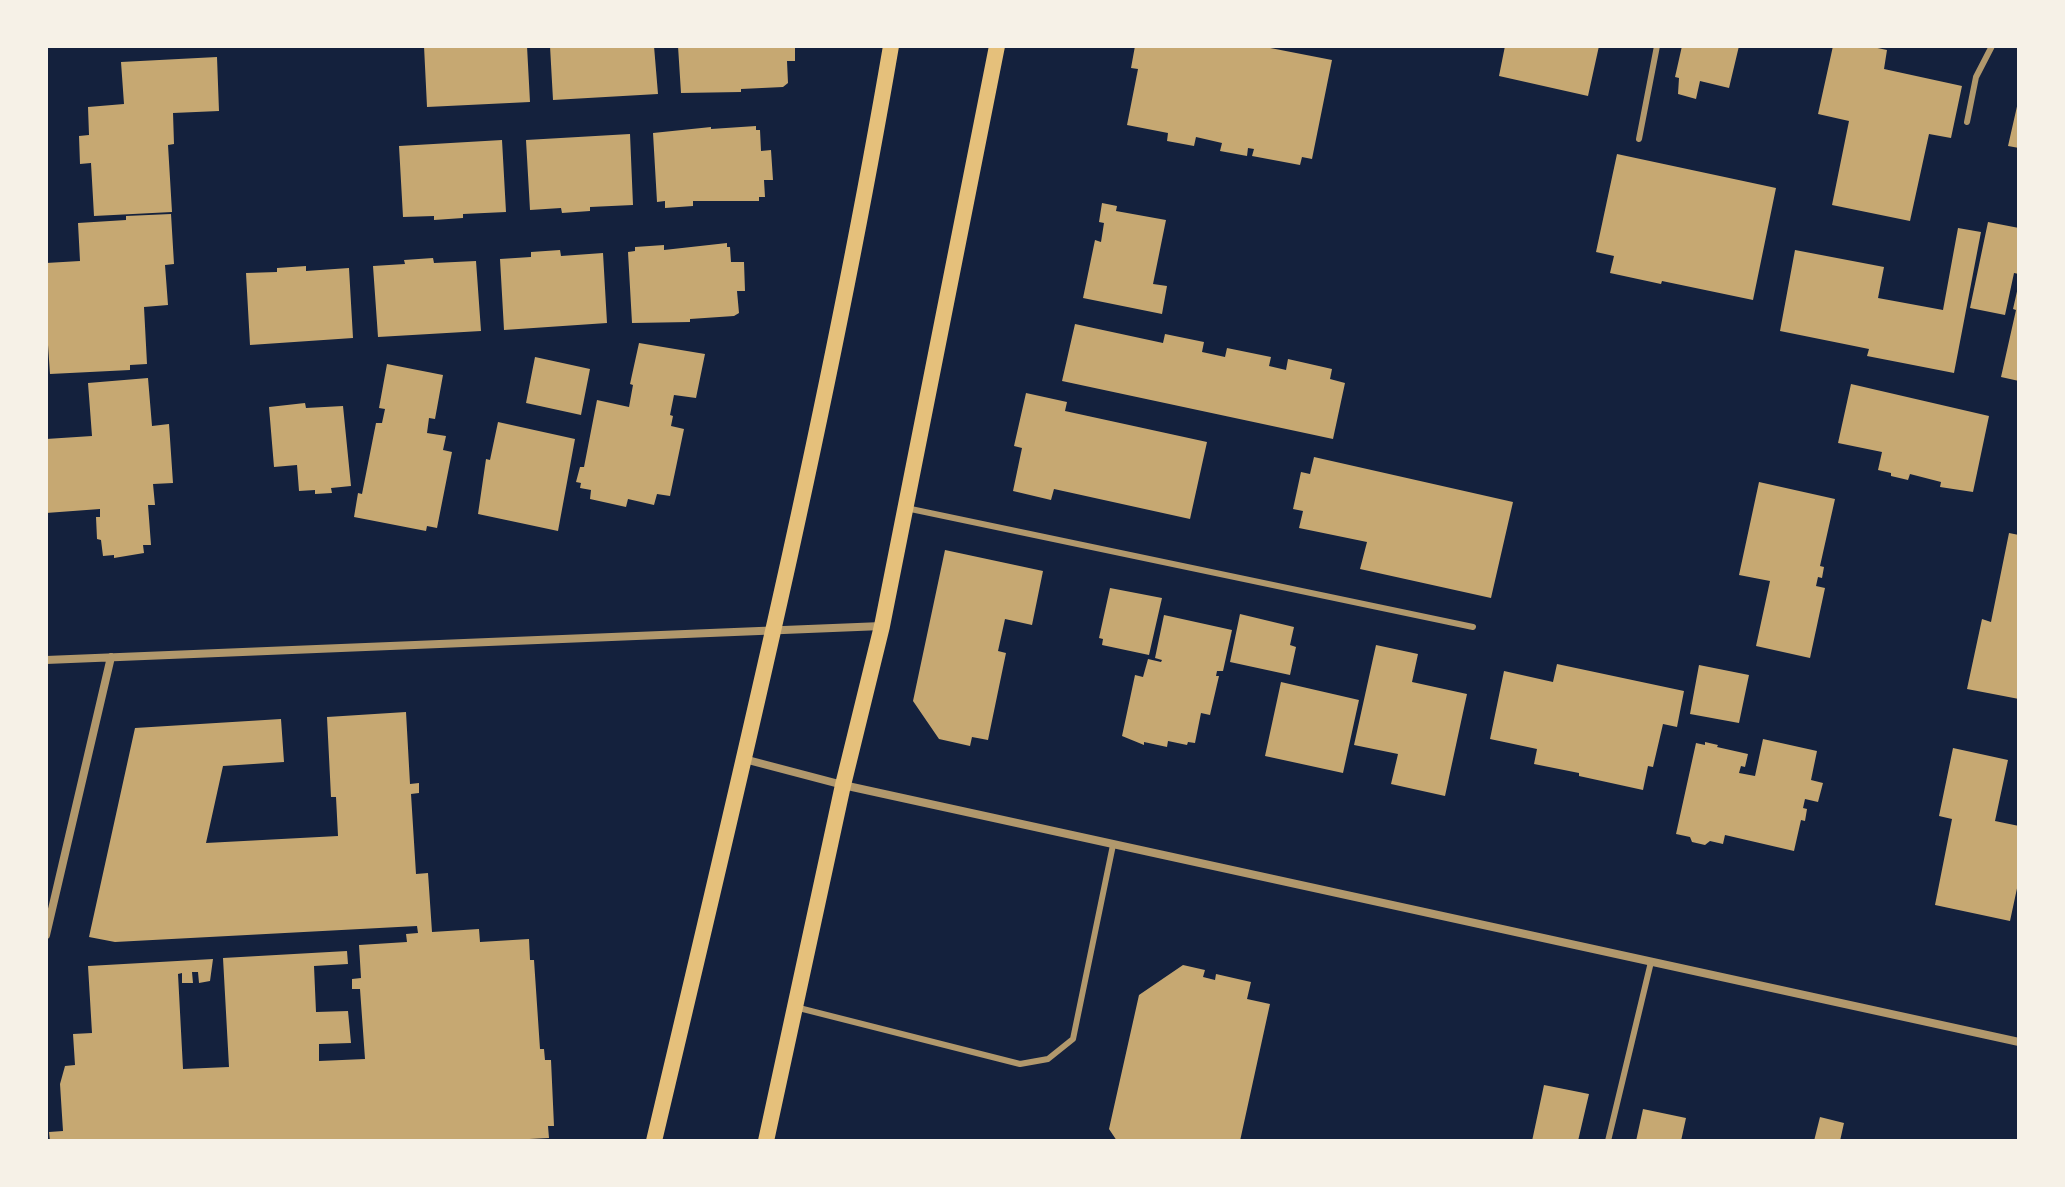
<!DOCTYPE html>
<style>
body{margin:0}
#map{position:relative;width:2065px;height:1187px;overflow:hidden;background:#14213d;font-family:"Nunito Sans",sans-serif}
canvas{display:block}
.frame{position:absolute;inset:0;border:48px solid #f6f1e7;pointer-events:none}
</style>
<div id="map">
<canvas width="2065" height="1187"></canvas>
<div class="frame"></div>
</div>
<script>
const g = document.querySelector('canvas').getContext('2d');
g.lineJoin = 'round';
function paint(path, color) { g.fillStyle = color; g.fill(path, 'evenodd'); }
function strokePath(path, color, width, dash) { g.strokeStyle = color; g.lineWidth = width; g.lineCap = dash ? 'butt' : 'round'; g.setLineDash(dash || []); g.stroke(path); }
paint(new Path2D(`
 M424,46H527L530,102L427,107Z
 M550,46H654L658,94L553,100Z
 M678,46H795V61H787L788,83L783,87L741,89V92L681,93Z
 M1135,46H1260L1332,60L1312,159L1302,157L1300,165L1252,156L1254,149L1248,148L1247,156L1220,151L1222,143L1196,137L1194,146L1167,141L1168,133L1127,125L1138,69L1131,68Z
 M1505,46H1599L1588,96L1499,76Z
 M1682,46H1739L1729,88L1700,81L1696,99L1678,94L1679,78L1675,77Z
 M1833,46H1868L1887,50L1884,69L1962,86L1951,138L1929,134L1910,221L1832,205L1849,121L1818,114Z
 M217,57L219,111L173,113L174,144L168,145L172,212L94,216L91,163L80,164L79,136L89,135L88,107L124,104L121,62Z
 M2018,102H2019V148L2008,146Z
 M756,126V130H760L761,151L771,150L773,180H764L765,197H759V201H693V206L665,208V201L657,202L653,133L711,127V129Z
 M630,134L633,205L590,207V211L562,213L561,208L530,210L526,140Z
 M502,140L506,212L463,214V218L434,220V216L403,217L399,146Z
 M1617,154L1776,188L1753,300L1662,281L1661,284L1610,273L1614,256L1596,252Z
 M1102,203L1117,206L1116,211L1166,220L1153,284L1167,286L1162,314L1083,298L1095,240L1101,242L1104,223L1099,222Z
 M171,214L174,264L165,265L168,305L144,307L147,364L130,365V370L50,374L46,316V263L80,261L78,223L126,220V216Z
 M1988,222L2019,228V274L2014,273L2005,315L1970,308Z
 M1958,228L1981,232L1954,373L1867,356L1869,349L1780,331L1795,250L1884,267L1878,298L1943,310Z
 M727,243V247H730L731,262H744L745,291H737L739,313L734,316L690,319V322L632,323L628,252L635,251V247L664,245V250Z
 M560,250L561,256L603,253L607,323L504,330L500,259L531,257V252Z
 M433,258L434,263L476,261L481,331L378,337L373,266L405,264L404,260Z
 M306,266V271L349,268L353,338L250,345L246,273L277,272V268Z
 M2018,287L2019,288V381L2001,377L2016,310L2013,309Z
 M1075,324L1163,343L1165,334L1204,342L1202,352L1225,357L1227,348L1271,357L1269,366L1286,370L1288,359L1332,369L1330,379L1345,383L1333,439L1062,381Z
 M639,343L705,354L696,398L674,395L670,415L673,416L671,426L684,429L670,496L657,494L654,505L628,499L626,507L590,499L591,490L580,488L581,483L576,482L580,467H584L597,400L629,407L633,385L630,384Z
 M535,357L590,369L581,415L526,403Z
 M387,364L443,375L435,419L429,418L427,433L446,436L443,450L452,452L437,528L427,526L426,531L354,517L358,493L362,494L376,423H382L385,409L379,408Z
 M148,378L152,426L169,424L173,483L153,484L155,505H148L151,545H143L144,553L114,558V555L103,556L101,540L97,539L96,517H100V509L46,513V439L92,436L88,383Z
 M1851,384L1989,416L1973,492L1940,487L1941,482L1910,474L1908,480L1891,476V473L1878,470L1882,452L1838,443Z
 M1026,393L1067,402L1065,411L1207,442L1190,519L1054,489L1051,500L1013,491L1022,448L1014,446Z
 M305,403L306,408L343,406L351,486L331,488L332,493L315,494V490L299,491L297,465L274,467L269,407Z
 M498,422L575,439L558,531L478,514L486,459L490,460Z
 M1314,457L1513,502L1491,598L1360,569L1367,542L1299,528L1303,511L1293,509L1301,472L1310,474Z
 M1759,482L1835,499L1820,566L1824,567L1822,578L1818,577L1816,586L1825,588L1810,658L1756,646L1770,581L1739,575Z
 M2009,533L2019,535V699L1967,689L1982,619L1991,622Z
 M945,550L1043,571L1032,625L1005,619L998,651L1006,653L988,740L972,737L970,746L939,739L913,701Z
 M1110,588L1162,598L1149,655L1102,645L1103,639L1099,638Z
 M1240,614L1294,627L1290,645L1296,647L1290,675L1230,662Z
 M1164,615L1232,630L1223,671H1217L1216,676H1219L1210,715L1201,713L1195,743L1188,742L1187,745L1168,741L1167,747L1144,742V745L1122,736L1135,675L1143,677L1148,659L1161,662L1162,660L1155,658Z
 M1376,645L1418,654L1412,682L1467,694L1445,796L1391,784L1398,754L1354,745Z
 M1557,664L1684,691L1677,727L1663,724L1653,767L1648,766L1643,790L1579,776V773L1534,764L1537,749L1490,739L1504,671L1553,682Z
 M1699,665L1749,675L1739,723L1690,714Z
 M1281,682L1359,700L1343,773L1265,756Z
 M406,712L410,784L419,783V793L411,794L416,874L428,873L432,932L479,929L480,942L529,939L530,960H534L540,1049H544L545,1060H551L554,1126H548L549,1138L490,1141H50L49,1132L63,1131L60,1084L65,1066L75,1065L73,1034L92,1033L88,966L213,959L210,981L199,983L198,972H192L193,983H182V973L178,974L183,1069L229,1067L223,958L347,951L348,964L314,966L316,1012L348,1011L351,1043L319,1044V1061L365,1059L360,989H352V979L361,978L359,945L407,942L406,934L418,933L417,926L115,942L89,937L135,728L281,719L284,762L223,766L206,843L338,836L336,797H331L327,717Z
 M1763,739L1817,751L1811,780L1823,783L1818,802L1805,799L1803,808L1807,809L1805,821L1801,820L1794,851L1725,835L1723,844L1710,841L1705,845L1692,842L1690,837L1676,834L1696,743L1705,745V742L1718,745L1717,747L1748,754L1745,767L1741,766L1739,773L1755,776Z
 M1953,748L2008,760L1995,821L2019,826V879L2010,921L1935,905L1952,819L1939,816Z
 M1183,965L1205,970L1203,977L1215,980L1216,974L1251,982L1247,999L1270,1004L1240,1141H1117L1109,1129L1139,995Z
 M1544,1085L1589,1094L1578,1141H1532Z
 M1643,1109L1686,1118L1681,1141H1636Z
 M1820,1117L1844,1123L1840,1141H1814Z`), '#c6a872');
strokePath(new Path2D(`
 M1967,122L1976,77L1992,46
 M1639,139L1657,46
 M906,508L1473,627
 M795,1007L1020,1064L1048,1059L1073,1039L1113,845
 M1608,1141L1651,962`), '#b1986c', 6);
strokePath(new Path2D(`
 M46,660L882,626
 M744,759L843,785L2019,1042
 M46,935L111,657`), '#b1986c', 8);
strokePath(new Path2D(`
 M654,1141C740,777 828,414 891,46
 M766,1141L843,785L882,626L997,46`), '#e5c07b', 16);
</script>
